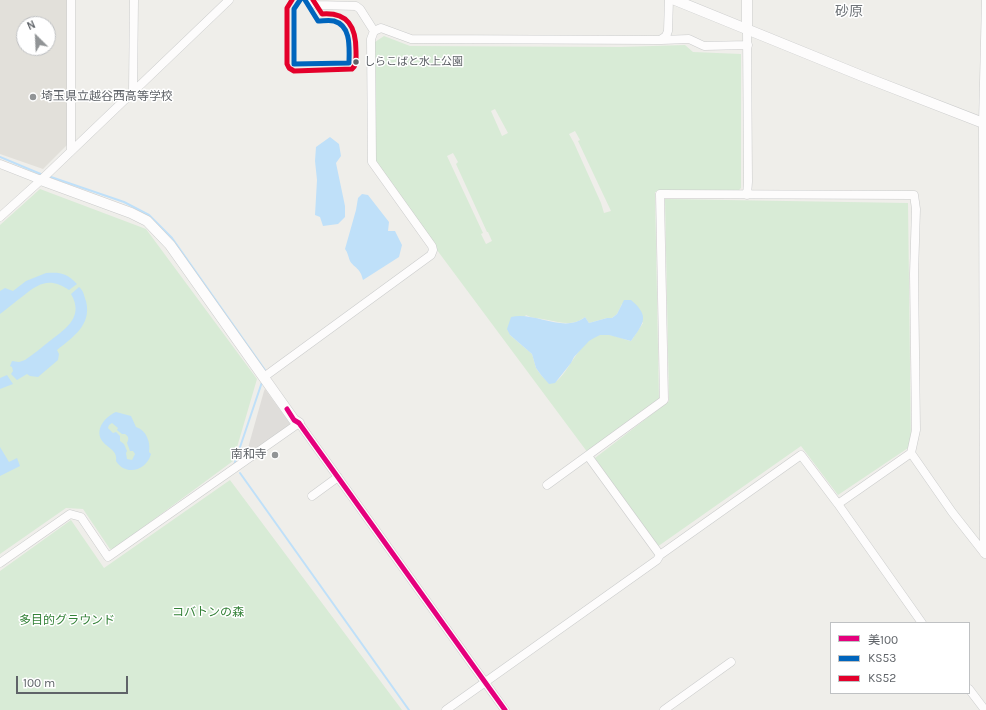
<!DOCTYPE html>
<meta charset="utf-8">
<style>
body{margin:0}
#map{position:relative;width:986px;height:710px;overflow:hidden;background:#efeeea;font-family:Karla,"Noto Sans JP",sans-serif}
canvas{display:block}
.legend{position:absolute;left:830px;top:622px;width:140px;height:72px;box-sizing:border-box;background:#fff;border:1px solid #bfc1c3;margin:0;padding:5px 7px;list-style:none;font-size:12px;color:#5f6368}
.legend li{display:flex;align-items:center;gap:8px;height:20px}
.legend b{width:20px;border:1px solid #bfc1c3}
.north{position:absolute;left:16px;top:16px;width:40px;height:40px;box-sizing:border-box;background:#fff;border:1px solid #bfc1c3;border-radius:50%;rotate:336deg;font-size:11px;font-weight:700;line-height:16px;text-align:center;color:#5f6368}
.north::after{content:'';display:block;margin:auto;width:14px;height:18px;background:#919496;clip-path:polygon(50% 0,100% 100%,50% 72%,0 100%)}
.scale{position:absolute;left:16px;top:676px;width:112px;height:18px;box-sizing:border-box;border:2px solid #5f6368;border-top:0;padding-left:5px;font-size:12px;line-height:14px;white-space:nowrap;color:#5f6368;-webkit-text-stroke:3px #fff;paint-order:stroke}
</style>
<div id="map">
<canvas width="986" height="710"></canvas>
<ul class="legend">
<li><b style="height:5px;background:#e5007d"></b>美100</li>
<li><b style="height:5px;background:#0065bd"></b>KS53</li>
<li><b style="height:5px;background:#e4002b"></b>KS52</li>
</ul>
<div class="north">N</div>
<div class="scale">100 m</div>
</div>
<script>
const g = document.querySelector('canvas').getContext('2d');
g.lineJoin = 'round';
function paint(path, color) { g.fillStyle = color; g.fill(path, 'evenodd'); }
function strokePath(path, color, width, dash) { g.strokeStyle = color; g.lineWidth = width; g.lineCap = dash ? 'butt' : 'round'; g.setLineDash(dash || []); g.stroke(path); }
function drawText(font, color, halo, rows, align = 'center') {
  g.font = font + ' Karla,"Noto Sans JP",sans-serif'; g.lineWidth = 3; g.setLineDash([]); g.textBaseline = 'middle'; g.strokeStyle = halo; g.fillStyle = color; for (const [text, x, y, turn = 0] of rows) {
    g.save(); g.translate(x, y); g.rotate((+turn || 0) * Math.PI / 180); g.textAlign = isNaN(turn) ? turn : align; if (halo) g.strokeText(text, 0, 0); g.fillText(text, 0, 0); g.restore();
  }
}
paint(new Path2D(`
 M265,389L291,425L248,456L246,455L264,391Z`), '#dfddda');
paint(new Path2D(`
 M0,0H68L67,145L43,169L0,154ZM24,24H48V48H24Z`), '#e2e0da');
paint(new Path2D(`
 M384,36L410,46L621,47L685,45L693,52L741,54V188L737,192H655L659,400L588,453L431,242L374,160L375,42ZM495,109L508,133L502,136L491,111ZM575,131L580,140L578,141L611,211L604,213L601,203L574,143L569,134ZM453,153L458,162L456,164L487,232H488L492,241L486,244L481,234L483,233L447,156ZM622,304L643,323L631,341C622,339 610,333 600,335C581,338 571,368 558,380C556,382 552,383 549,383L541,375L536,368L532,354L510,335L526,315C533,319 540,318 548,320C561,323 574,326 585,317L589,323L607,318H612L617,314Z
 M40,189L146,229L257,379L233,461L115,548L110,549L83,509L66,508L0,554V225Z
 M665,199L908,203L911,446L838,495L801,446L657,547L595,458L669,401Z
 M230,480L402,710H0V571L71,520L104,568Z`), '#d8ebd6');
paint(new Path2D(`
 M330,137L339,144L341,156L336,163L345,206V217L338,224L323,226L320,217L315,215L317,180L315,161L316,147Z
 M362,194L368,195L389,222L388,231H395L402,245L399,257L363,280C360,267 355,269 350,261C348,256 348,253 345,249L356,210L358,198Z
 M46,273C60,272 67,273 77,284L69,290C50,277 39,283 23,296C15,302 8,308 0,314V291L5,288L13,291L26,281Z
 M79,287C84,291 84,296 86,301C92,325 73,337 57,350L59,354L58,360L38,377L30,376L27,374L17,380L11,374L13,371L12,367L10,366L12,361L19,362L25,360C34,354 42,347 51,340C67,328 84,316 71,294Z
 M624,300H631C650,316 644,323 631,341L609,335H600L594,338L589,341L574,357L571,363L555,383L549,384L541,375L536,368L532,354L510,335L507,329L511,317C535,311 564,334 585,317L589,323L607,318H612L617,314Z
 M7,375L13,384L0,389V378Z
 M116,412L131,416L136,427C146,430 151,442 149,452L151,454C147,470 126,477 116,461C118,451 108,448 103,442C93,430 106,416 116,412ZM112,423L118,428L117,430L122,434H125C129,437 129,439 127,443L130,451H133L135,454L132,460L127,459L126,453L127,451L124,444L120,441V436L116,432L113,433L108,428L109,425Z
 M0,447L9,462L17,458L20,466L0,476Z`), '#bfe0f9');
strokePath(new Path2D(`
 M0,157L43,175
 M48,176L124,202L149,215L172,238L265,370V372
 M234,465L262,382
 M240,473L409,710`), '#bfe0f9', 2);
const minor = new Path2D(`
 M71,0V150
 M309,0L317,5L356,6L360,9L374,31
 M661,40L689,39L704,46L748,45
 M133,91L134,0
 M0,164L41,180
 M747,195L748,182L747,30
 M0,217L41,180L229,0
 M264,377L431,255L433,250L432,246L372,162L371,39L374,31L381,28L411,39L660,40L666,36L668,31L669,0
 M911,453L952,512L985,554
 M588,456L660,555
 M547,485L664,400L660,194L914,195L916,209L914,274L916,430L911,453L838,504
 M312,496L338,477
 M984,553L983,123L986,0
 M0,563L70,514L81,517L108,557L299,423L505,710
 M969,689L985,710
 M446,710L657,560L660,555L801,455L838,504L922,623
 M664,710L731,662`);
const tertiary = new Path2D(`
 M675,0L862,76L986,124
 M747,30V0
 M41,180L131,213L147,221L170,245L294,420L299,423`);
strokePath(minor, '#cbcccc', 9);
strokePath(tertiary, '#cbcccc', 11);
strokePath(minor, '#fdfcfc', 8);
strokePath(tertiary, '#fdfcfc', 10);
strokePath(new Path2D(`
 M287,409L294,420L299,423L505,710`), '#e5007d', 5);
strokePath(new Path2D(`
 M300,0L294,9V64L349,63C349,49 352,26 334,21C329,20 323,21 318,21L305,0`), '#0065bd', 5);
strokePath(new Path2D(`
 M292,0L287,8V64L289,68L294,71L352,69C357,65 356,58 356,51C356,27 348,12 322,14L313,0`), '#e4002b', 5);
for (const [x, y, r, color] of [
 [356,62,3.5,"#5f6368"],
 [33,97,4,"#919496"],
 [275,455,4,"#919496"]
]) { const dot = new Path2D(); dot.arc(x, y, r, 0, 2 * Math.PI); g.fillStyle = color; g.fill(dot); strokePath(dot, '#fff', 1.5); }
drawText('11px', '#5f6368', '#fff', [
 ["しらこばと水上公園",364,62]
], 'left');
drawText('12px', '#5f6368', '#fff', [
 ["埼玉県立越谷西高等学校",41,97],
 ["南和寺",267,455,"right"]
], 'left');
drawText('12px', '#348238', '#fff', [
 ["コバトンの森",208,613],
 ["多目的グラウンド",67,621]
]);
drawText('14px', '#70757a', '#fff', [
 ["砂原",849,12]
]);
</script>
